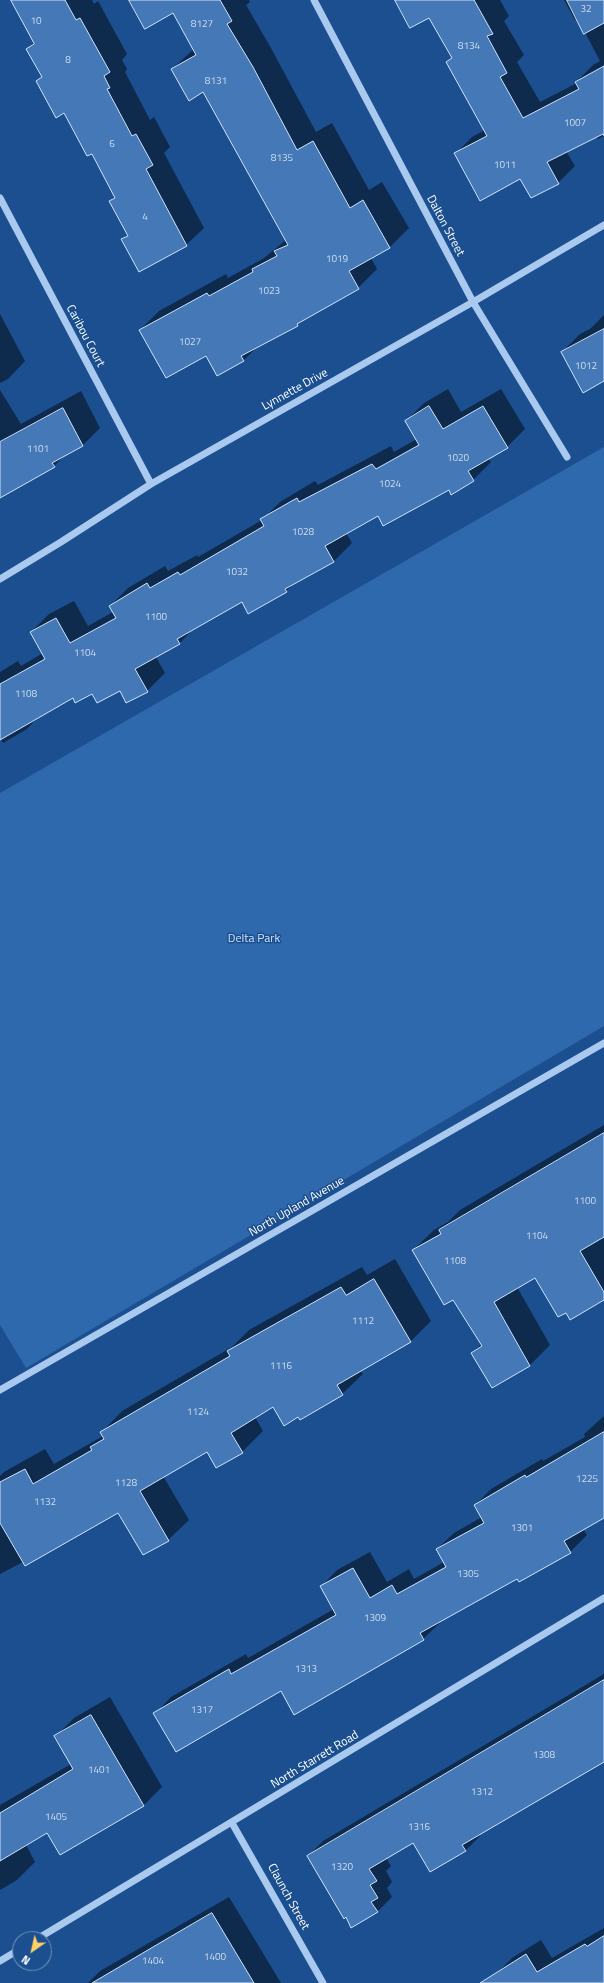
<!DOCTYPE html>
<style>
body{margin:0}
#map{position:relative;width:604px;height:1983px;overflow:hidden;background:#1b4f8f;font-family:"Titillium Web",sans-serif}
canvas{display:block}
.north{position:absolute;left:12px;top:1931px;width:40px;height:40px;box-sizing:border-box;background:#1b4f8f;border:1px solid #7695bc;border-radius:50%;rotate:214deg;font-size:11px;font-weight:700;line-height:16px;text-align:center;color:#fff}
.north::after{content:'';display:block;margin:auto;width:14px;height:18px;background:#ffd166;clip-path:polygon(50% 0,100% 100%,50% 72%,0 100%)}
</style>
<div id="map">
<canvas width="604" height="1983"></canvas>
<div class="north">N</div>
</div>
<script>
const g = document.querySelector('canvas').getContext('2d');
g.lineJoin = 'round';
function paint(path, color) { g.fillStyle = color; g.fill(path, 'evenodd'); }
function strokePath(path, color, width, dash) { g.strokeStyle = color; g.lineWidth = width; g.lineCap = dash ? 'butt' : 'round'; g.setLineDash(dash || []); g.stroke(path); }
function drawText(font, color, halo, rows, align = 'center') {
  g.font = font + ' "Titillium Web",sans-serif'; g.lineWidth = 3; g.setLineDash([]); g.textBaseline = 'middle'; g.strokeStyle = halo; g.fillStyle = color; for (const [text, x, y, turn = 0] of rows) {
    g.save(); g.translate(x, y); g.rotate((+turn || 0) * Math.PI / 180); g.textAlign = isNaN(turn) ? turn : align; if (halo) g.strokeText(text, 0, 0); g.fillText(text, 0, 0); g.restore();
  }
}
paint(new Path2D(`
 M604,447V1026L26,1368L0,1325V793Z`), '#2e69ad');
paint(new Path2D(`
 M12,0H92L94,4L98,1L127,54L122,60L127,69L125,72L150,120L154,117L170,147L164,153L204,228L186,245L122,240L128,234L110,201L115,196L93,153L65,112L37,81L42,76L27,49L34,42Z
 M132,0H249L250,2L246,5L271,48L316,132L332,123L369,190L382,182L409,228L390,247L371,258L377,269L358,288L303,319L297,325L258,346L244,360L218,375L206,354L140,330L159,311L226,274L228,278L264,258L286,240L203,91L172,69L194,49L173,12Z
 M400,0H500L509,16L504,21L524,55L517,62L540,102L577,83L576,82L593,65L600,61L578,19L575,20L564,0H604V136L598,139L596,136L566,151L575,166L558,183L521,178L456,153L472,137L485,130L447,62L452,57L429,16Z
 M0,314L25,361L8,379L0,383Z
 M604,315V380L562,352L580,334L590,329Z
 M448,389L461,412L501,389L525,429L507,447L488,458L491,462L473,480L379,515L346,533L352,543L334,561L295,583L286,591L249,613L242,601L195,627L180,643L156,657L165,673L147,691L120,690L73,697L39,716L27,729L3,743L0,738V672L18,661L21,666L43,653L31,632L49,614L74,601L88,626L113,612L110,606L128,588L165,566L168,571L197,555L198,557L262,520L280,502L315,481L318,485L391,446L394,452L417,439L406,421L424,403Z
 M0,390L21,424L81,391L100,428L83,445L66,454L54,466L0,497Z
 M604,1125V1299L535,1276L517,1287L550,1345L530,1365L492,1387L472,1353L481,1344L454,1298L413,1250L434,1230L448,1222L460,1210Z
 M395,1259L431,1321L410,1342L360,1370L363,1374L342,1394L299,1416L273,1406L255,1417L263,1431L242,1452L207,1450L163,1476L189,1520L168,1540L118,1512L0,1574V1476L4,1472L45,1449L54,1464L103,1436L102,1432L122,1411L232,1347L249,1330L362,1267L367,1275Z
 M604,1416V1516L583,1529L587,1535L570,1552L517,1578L439,1621L440,1623L423,1639L281,1690L155,1714L171,1697L246,1654L248,1658L334,1609L321,1587L337,1570L370,1552L387,1582L409,1569L414,1579L444,1562L437,1549L454,1533L482,1517L475,1505L491,1489L542,1459L543,1461L585,1437L584,1434Z
 M604,1674V1750L479,1834L480,1836L465,1851L413,1842L386,1858L391,1866L386,1871L392,1882L387,1888L392,1897L377,1912L346,1916L308,1856L323,1841Z
 M110,1697L162,1787L144,1805L60,1854L48,1832L26,1845L35,1862L17,1880L0,1890V1805L71,1764L56,1736L74,1718Z
 M229,1897L281,1983H88L100,1971Z
 M604,1928V1983H497V1973L512,1958L541,1940L552,1958Z`), '#0007');
const building = new Path2D(`
 M11,0H65L76,20L80,18L110,72L104,76L110,88L107,89L132,136L136,134L153,165L146,169L187,246L139,272L121,239L128,236L109,201L115,198L92,154L87,156L64,113L56,118L36,81L42,77L26,49L34,44Z
 M129,0H220L232,21L227,24L253,67L297,150L313,141L350,208L363,200L390,248L349,271L359,289L297,324L298,326L241,356L244,361L217,376L206,356L166,378L139,330L207,293L209,296L253,272L252,269L277,256L274,251L288,245L203,92L189,101L171,69L196,55L173,13L145,29Z
 M395,0H474L493,34L487,36L507,73L500,77L523,118L579,89L575,82L604,66V136L603,134L547,162L559,184L531,198L520,179L480,201L454,153L487,136L446,62L452,58L429,18L410,28Z
 M567,0H604V23L584,34Z
 M604,329V381L583,393L561,352Z
 M429,406L443,429L483,406L508,448L468,471L474,481L451,495L449,490L383,526L378,516L325,546L334,562L285,589L287,592L248,614L242,602L177,639L180,644L135,669L148,692L126,703L120,691L97,703L92,694L75,703L73,698L0,740V684L45,659L30,632L56,618L70,643L116,618L109,606L147,583L150,588L178,572L180,575L264,526L260,519L297,498L299,502L372,464L376,469L419,445L405,421Z
 M63,408L83,446L52,463L55,467L0,498V442Z
 M604,1133V1237L580,1251L604,1292V1300L570,1320L566,1313L558,1317L535,1278L494,1302L530,1366L492,1388L471,1353L482,1346L453,1300L444,1305L412,1250L441,1234L439,1230Z
 M374,1279L411,1342L337,1385L343,1395L300,1420L298,1417L284,1426L273,1407L231,1433L243,1453L216,1468L207,1452L140,1491L169,1541L143,1555L118,1513L25,1566L0,1523V1482L25,1469L33,1484L92,1450L90,1447L104,1439L100,1432L230,1356L227,1351L341,1287L346,1295Z
 M604,1432V1518L564,1541L571,1553L519,1582L517,1579L420,1633L424,1640L294,1715L281,1691L176,1752L153,1713L229,1669L231,1674L336,1615L320,1586L353,1568L370,1598L392,1585L397,1594L446,1567L436,1549L484,1523L474,1505L525,1475L526,1477Z
 M604,1680V1762L462,1845L466,1851L430,1872L413,1843L369,1869L377,1881L370,1885L378,1898L371,1902L378,1912L351,1928L346,1917L344,1919L307,1856Z
 M91,1715L144,1806L60,1855L47,1833L0,1861V1813L73,1769L54,1736Z
 M212,1913L254,1983H92L170,1937Z
 M604,1936V1983H480L526,1954L537,1972L585,1944L587,1946Z`);
paint(building, '#4478b7');
strokePath(building, '#cfe3fa', 1);
strokePath(new Path2D(`
 M314,0L473,302L567,457
 M0,198L151,484
 M0,579L61,542L151,484L473,302L604,225
 M0,1390L604,1043
 M232,1823L323,1983
 M37,1939L604,1598
 M0,1961L20,1949`), '#a9c9ee', 7);
drawText('10px', '#d0dded', null, [
 ["32",586,10],
 ["10",36,22],
 ["8127",202,25],
 ["8134",469,47],
 ["8",68,61],
 ["8131",216,82],
 ["1007",575,124],
 ["6",112,145],
 ["8135",282,159],
 ["1011",505,166],
 ["4",145,218],
 ["1019",337,260],
 ["1023",269,292],
 ["1027",190,343],
 ["1012",586,367],
 ["1101",38,450],
 ["1020",458,459],
 ["1024",390,485],
 ["1028",303,533],
 ["1032",237,573],
 ["1100",156,618],
 ["1104",85,654],
 ["1108",26,695],
 ["1100",585,1202],
 ["1104",537,1237],
 ["1108",455,1262],
 ["1112",363,1322],
 ["1116",281,1367],
 ["1124",198,1413],
 ["1225",587,1480],
 ["1128",126,1484],
 ["1132",45,1503],
 ["1301",522,1529],
 ["1305",468,1575],
 ["1309",375,1619],
 ["1313",306,1670],
 ["1317",202,1711],
 ["1308",544,1756],
 ["1401",99,1771],
 ["1312",482,1793],
 ["1405",56,1818],
 ["1316",419,1828],
 ["1320",342,1868],
 ["1400",215,1958],
 ["1404",153,1962]
]);
drawText('12px', '#fff', '#1b4f8f', [
 ["Dalton Street",445,226,62],
 ["Caribou Court",85,336,62],
 ["Lynnette Drive",295,390,-29],
 ["North Upland Avenue",297,1207,-30],
 ["North Starrett Road",315,1760,-31],
 ["Claunch Street",288,1897,61]
]);
drawText('12px', '#cfe3fa', '#1b4f8f', [
 ["Delta Park",254,939]
]);
</script>
